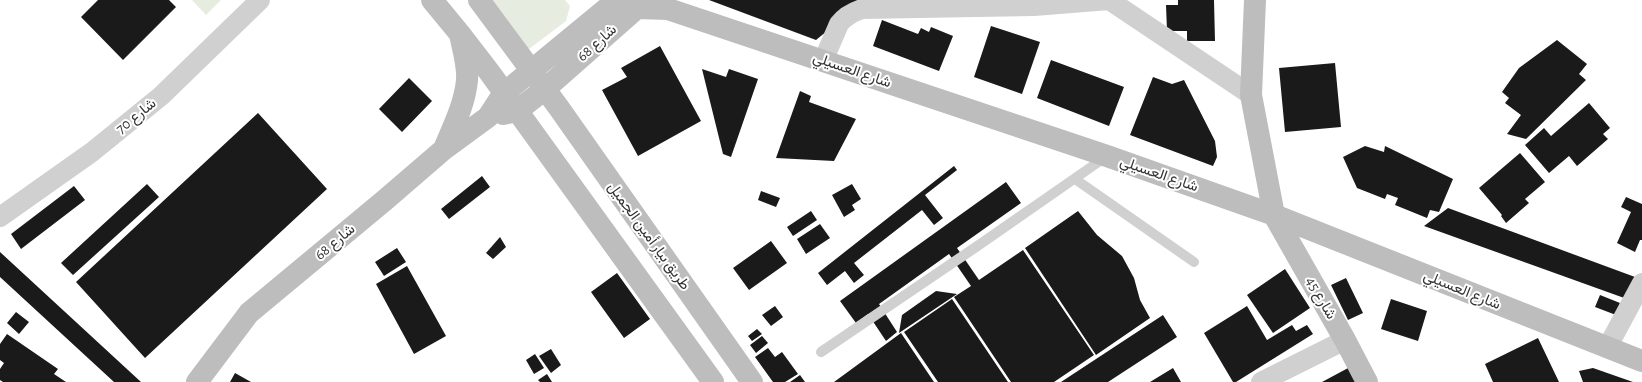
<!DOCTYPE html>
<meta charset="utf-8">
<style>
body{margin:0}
canvas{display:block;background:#fff}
</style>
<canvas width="1642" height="382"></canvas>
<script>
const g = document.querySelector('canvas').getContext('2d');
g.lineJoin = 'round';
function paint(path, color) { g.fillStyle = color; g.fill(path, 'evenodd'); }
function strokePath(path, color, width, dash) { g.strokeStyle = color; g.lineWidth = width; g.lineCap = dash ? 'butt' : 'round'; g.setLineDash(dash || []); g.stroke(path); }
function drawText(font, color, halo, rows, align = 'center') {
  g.font = font + ' "Alegreya Sans",Vazirmatn,sans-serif'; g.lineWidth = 4; g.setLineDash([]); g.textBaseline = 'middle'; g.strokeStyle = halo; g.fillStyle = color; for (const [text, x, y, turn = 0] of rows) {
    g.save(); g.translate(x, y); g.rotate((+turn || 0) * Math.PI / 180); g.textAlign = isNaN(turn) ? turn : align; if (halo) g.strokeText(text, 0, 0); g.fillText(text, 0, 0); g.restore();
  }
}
paint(new Path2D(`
 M192,0H221L206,15Z
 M488,0H565L570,6L566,21L525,52Z`), '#e6ecdf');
paint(new Path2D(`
 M98,0H169L176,7L123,60L81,17Z
 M709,0H865L816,40Z
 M1178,0H1214L1215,41H1187V31H1167L1166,5H1178Z
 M882,20L918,34L921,28L929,32L931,27L953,36L939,71L873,46Z
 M991,26L1040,42L1022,94L974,77Z
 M1557,40L1587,64L1579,74L1586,80L1526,139L1507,134L1521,115L1505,103L1509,98L1502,92L1519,68Z
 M660,46L701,121L638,156L602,90L627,77L621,68Z
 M1051,60L1124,87L1109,126L1037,98Z
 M1335,63L1341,127L1285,132L1279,68Z
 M702,69L726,77L729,69L758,79L731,157L723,154Z
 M1153,77L1172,84L1184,80L1215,141L1217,157L1213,166L1130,135Z
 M409,78L432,101L402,132L379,109Z
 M800,91L811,96L809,102L856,119L834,161L776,158Z
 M1589,103L1610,128L1603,134L1608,139L1577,166L1569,156L1549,173L1525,145L1544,128L1551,136Z
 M258,113L327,189L145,358L76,282Z
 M1365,146L1384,152L1385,146L1453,179L1439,212L1430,210L1427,218L1395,205L1398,198L1387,194L1385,199L1357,188L1343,157Z
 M1520,153L1545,182L1525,199L1529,203L1506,223L1501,216L1502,215L1479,188Z
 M954,166L957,170L925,195L943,218L934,225L922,210L854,263L864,275L854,283L845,271L827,285L818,273Z
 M482,176L490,187L449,219L441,209Z
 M1006,182L1021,203L957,248L979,280L1023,250L1094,355L1054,382H1011L954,297L971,286L949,254L879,304L897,332L886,341L868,314L856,323L840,301Z
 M147,184L159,197L73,275L61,263Z
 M852,184L861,199L852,205L855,210L844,217L832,195Z
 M74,186L85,200L21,249L11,234Z
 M761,191L780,198L776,207L758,200Z
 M1626,197L1642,204V240H1640L1635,252L1617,243L1631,212L1621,207Z
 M1448,208L1635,277L1627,299L1424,226Z
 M811,211L817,220L793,236L787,227Z
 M1078,211L1097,235L1122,256L1134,278L1140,300L1150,318L1096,355L1025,248Z
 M820,224L830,238L806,254L797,239Z
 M500,237L506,247L493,259L486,253Z
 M771,241L787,263L749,290L733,268Z
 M397,248L406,262L384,276L375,262Z
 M0,252L141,382H114L0,277Z
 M407,266L446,336L414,354L376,284Z
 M1285,269L1310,308L1273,333L1247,295Z
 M617,273L650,319L624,338L591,292Z
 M1346,278L1363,313L1348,320L1331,285Z
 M936,291L957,294L899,333L902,315Z
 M1600,295L1620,303L1616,315L1595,307Z
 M952,299L1008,382H938L904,332Z
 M1391,299L1427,311L1418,341L1381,329Z
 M775,306L783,317L771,326L762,315Z
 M1247,306L1267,340L1292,325L1296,331L1307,325L1313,334L1236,382H1233L1204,333Z
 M16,312L29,322L19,334L7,323Z
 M1163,315L1177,337L1108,382H1061Z
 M757,329L762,334L752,341L748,336Z
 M901,333L934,382H834Z
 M7,334L58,369L54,374L66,382H3L0,380V369L4,363L0,360V344Z
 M762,336L768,343L756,353L750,345Z
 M1538,338L1559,382H1493L1485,364Z
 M768,348L775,357L782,352L798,374L785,382H773L755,357Z
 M551,349L561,365L551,373L539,356Z
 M535,354L544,368L534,374L526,360Z
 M1350,367L1358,382H1322Z
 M1173,368L1181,382H1150Z
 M1593,368L1633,382H1583L1579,371Z
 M235,373L251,382H230Z
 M547,374L552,382H540L538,380Z
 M800,375L805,382H790Z`), '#1a1a1a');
strokePath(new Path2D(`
 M1075,179L1194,262
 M821,352L976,247L1107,156`), '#d0d0d0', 10);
strokePath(new Path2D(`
 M1109,0L1251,95
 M823,61L839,24C845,16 853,12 862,9L1034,6L1109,0
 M0,217L92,152L161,96L260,0
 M1607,348L1642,283
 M1261,382L1345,340`), '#d0d0d0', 20);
strokePath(new Path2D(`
 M432,0L460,34L490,73L713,382
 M479,0L559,108L752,382
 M620,0L637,8L668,9L1107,156L1274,215L1642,361
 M1255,0L1251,95L1274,215L1345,340L1367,382
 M503,114L517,111L545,89L637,8L643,0
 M444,149C453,127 465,104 467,80C468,66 464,53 461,39
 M197,382L249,313L385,200L443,150L488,117L503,94L617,0`), '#bdbdbd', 22);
drawText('15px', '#333', '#fff', [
 ["شارع 68",597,43,-42],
 ["شارع العسيلي",852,70,19],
 ["شارع 70",136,116,-39],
 ["شارع العسيلي",1159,174,19],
 ["طريق بيار أمين الجميل",649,236,54],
 ["شارع 68",335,242,-40],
 ["شارع العسيلي",1462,290,22],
 ["شارع 45",1321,298,60]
]);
</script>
